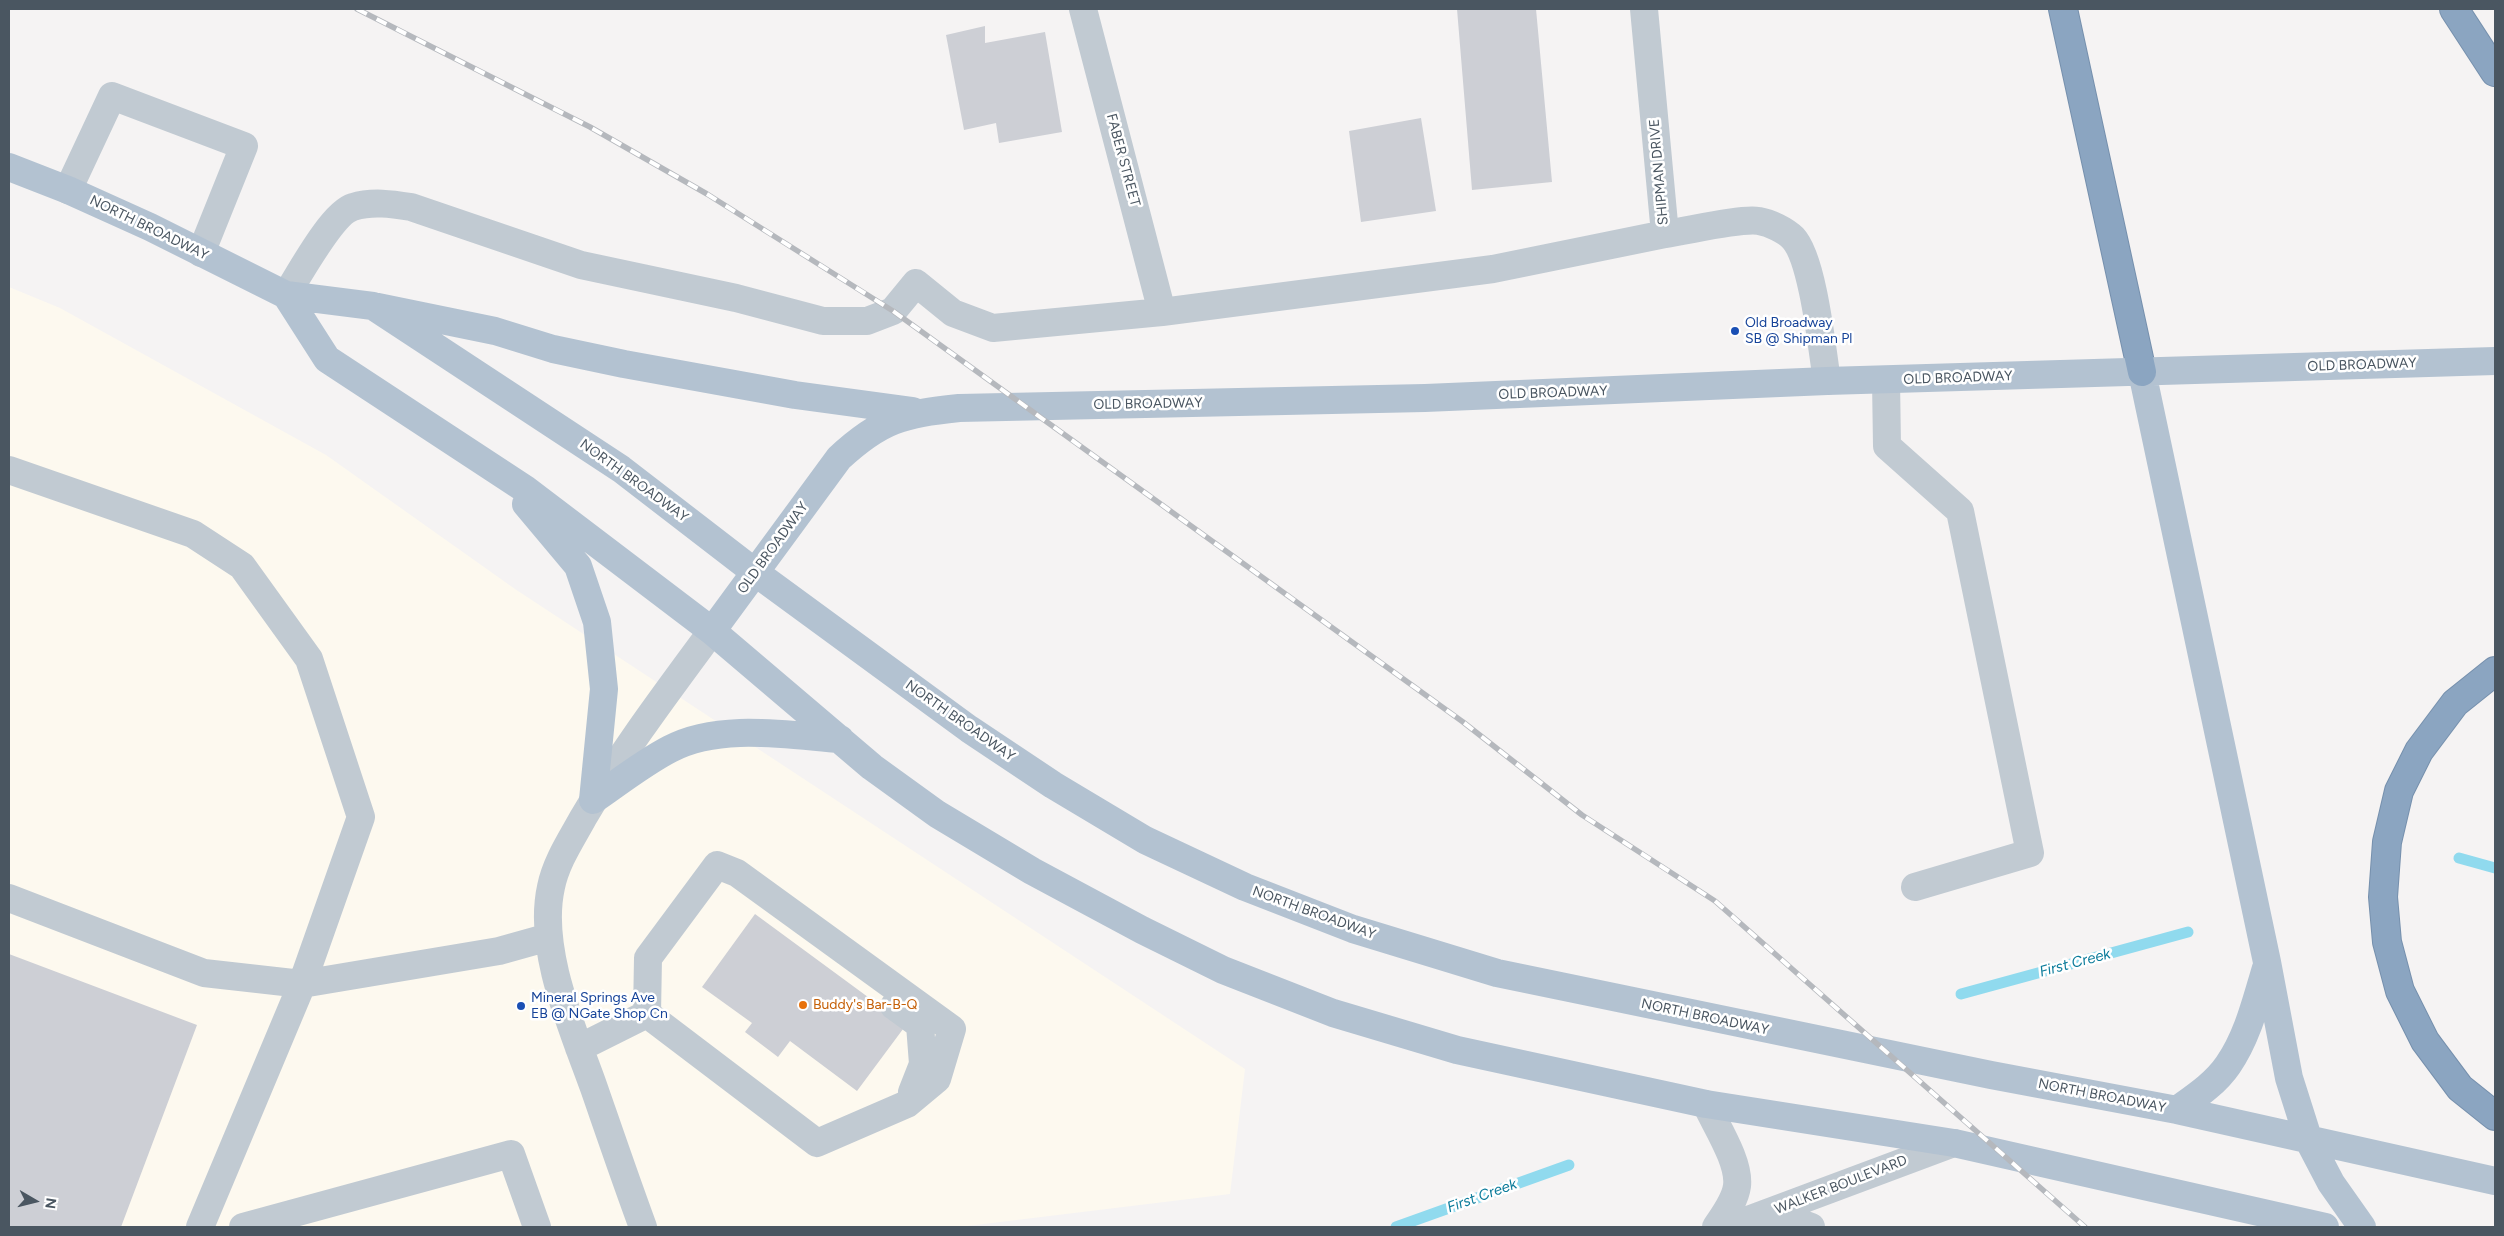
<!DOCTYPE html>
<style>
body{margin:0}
#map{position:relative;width:2504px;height:1236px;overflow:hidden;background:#f5f3f3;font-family:Figtree,sans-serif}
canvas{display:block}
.frame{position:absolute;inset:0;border:10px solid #4a5661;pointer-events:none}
.north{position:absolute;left:10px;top:1176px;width:50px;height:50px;-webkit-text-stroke:4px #fff;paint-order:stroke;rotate:98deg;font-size:14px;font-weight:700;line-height:20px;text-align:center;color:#4a5661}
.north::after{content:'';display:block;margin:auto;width:18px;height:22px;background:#4a5661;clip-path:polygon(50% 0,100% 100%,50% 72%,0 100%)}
</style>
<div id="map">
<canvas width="2504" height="1236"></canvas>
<div class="frame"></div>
<div class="north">N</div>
</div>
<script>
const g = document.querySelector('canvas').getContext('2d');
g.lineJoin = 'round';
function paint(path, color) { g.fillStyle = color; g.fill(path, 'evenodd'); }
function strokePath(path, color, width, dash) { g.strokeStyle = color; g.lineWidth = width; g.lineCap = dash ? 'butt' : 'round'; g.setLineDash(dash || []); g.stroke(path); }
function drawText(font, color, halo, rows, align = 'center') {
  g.font = font + ' Figtree,sans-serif'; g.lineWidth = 5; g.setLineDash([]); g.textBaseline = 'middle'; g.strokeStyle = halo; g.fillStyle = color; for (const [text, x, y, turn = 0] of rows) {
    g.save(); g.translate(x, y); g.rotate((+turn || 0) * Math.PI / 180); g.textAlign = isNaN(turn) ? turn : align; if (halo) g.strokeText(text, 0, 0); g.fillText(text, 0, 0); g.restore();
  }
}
paint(new Path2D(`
 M9,287L60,308L326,455L515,589L1245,1069L1230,1194L959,1227H9Z`), '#fdf9ef');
strokePath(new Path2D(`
 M2459,858L2495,868
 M1961,994L2188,932
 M1396,1227L1569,1165`), '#90daee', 11);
paint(new Path2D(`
 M1457,9H1536L1552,182L1472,190Z
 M985,26V43L1045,32L1062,132L999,143L996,123L964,130L946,35Z
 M1421,118L1436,211L1361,222L1349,131Z
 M755,914L906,1025L857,1091L790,1041L778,1057L745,1032L752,1023L702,987Z
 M9,954L197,1025L121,1227H9Z`), '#cdcfd5');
const highway = new Path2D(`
 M2063,9L2142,372
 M2454,9L2495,72
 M2495,671L2455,703L2419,751L2399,791L2387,842L2383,897L2387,942L2400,991L2425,1041L2460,1088L2495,1116`);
strokePath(highway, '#7690ad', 30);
strokePath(new Path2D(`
 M1083,9L1162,312
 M1644,9L1665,234C1688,231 1739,218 1759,221C1770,223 1785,230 1793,238C1813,259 1822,349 1827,381
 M68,190L112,96L244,146L201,253
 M286,295C299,275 332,213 353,207C372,201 392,204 411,207L581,265L736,298L823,321H867L893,311L916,283L953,313L993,328L1162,312L1493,269L1665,234
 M1886,380L1887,446L1960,511L2030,853L1915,887
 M9,470L193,534L242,566L309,659L361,817L302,984L200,1227
 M717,865L737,873L952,1029L937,1079L907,1104L817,1143L647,1014L648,958Z
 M9,898L204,973L302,984L499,951L549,937
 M894,1006L920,1025L923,1064L912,1092
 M579,1048L647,1014
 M1706,1104C1716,1126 1740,1162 1737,1186C1735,1201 1724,1215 1716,1227
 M1770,1212L1811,1227
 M243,1227L511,1154L537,1227
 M643,1227C626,1181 610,1134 594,1088C573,1029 537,950 551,887C556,862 571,840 583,818C621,753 667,692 712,631
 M1729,1227L1954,1143`), '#c1cad2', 28);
strokePath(new Path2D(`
 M9,167L68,190L150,227L286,295L373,306L495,331L553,349L624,364L795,395L913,411
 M286,295L327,359L525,489L712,631L872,767L937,814L1032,871L1142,930L1223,970L1333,1013L1457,1050L1706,1104L1954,1143L2325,1227
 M373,306L621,469L756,573L969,729L1053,785L1145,840L1245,887L1353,929L1497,973L1991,1075L2177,1110L2495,1181
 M2142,372L2267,962L2289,1078L2309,1141L2331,1183L2362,1227
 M526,504L578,566L597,622L604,689L593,800
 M712,631L839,458C881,419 903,414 959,408L1425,398L1827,381L2495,361
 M593,800C618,783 643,763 670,749C719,723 787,735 840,739
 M2177,1110C2195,1097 2215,1084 2228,1065C2248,1036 2256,1001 2266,968`), '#b3c2d1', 28);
strokePath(highway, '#8ba5c1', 28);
const rail = new Path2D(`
 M357,9L590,127L707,194L893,311L1463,722L1582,815L1715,901L2085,1227`);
strokePath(rail, '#b5b8bd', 5.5);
strokePath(rail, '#fff', 4, [11]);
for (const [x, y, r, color] of [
 [1735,331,5,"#1a4fb4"],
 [803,1005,5,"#e8710a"],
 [521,1006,5,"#1a4fb4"]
]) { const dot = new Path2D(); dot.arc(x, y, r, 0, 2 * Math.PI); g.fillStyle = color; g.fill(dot); strokePath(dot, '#fff', 2); }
drawText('14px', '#4a5661', '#fff', [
 ["FABER STREET",1123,160,75],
 ["SHIPMAN DRIVE",1659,172,-95],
 ["NORTH BROADWAY",149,228,26],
 ["OLD BROADWAY",2362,365,-2],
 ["OLD BROADWAY",1958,378,-2],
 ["OLD BROADWAY",1553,393,-2],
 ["OLD BROADWAY",1148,404,-1],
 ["NORTH BROADWAY",634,481,36],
 ["OLD BROADWAY",773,548,-54],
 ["NORTH BROADWAY",960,721,35],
 ["NORTH BROADWAY",1314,913,20],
 ["NORTH BROADWAY",1705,1017,12],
 ["NORTH BROADWAY",2102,1096,11],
 ["WALKER BOULEVARD",1841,1185,-21]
]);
drawText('14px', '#164399', '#fff', [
 ["Old Broadway",1745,323],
 ["SB @ Shipman Pl",1745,339],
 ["Mineral Springs Ave",531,998],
 ["EB @ NGate Shop Cn",531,1014]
], 'left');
drawText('14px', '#c56008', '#fff', [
 ["Buddy's Bar-B-Q",813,1005]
], 'left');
drawText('italic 15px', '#0c7c9b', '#fff', [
 ["First Creek",2075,963,-15],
 ["First Creek",1482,1196,-20]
]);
</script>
